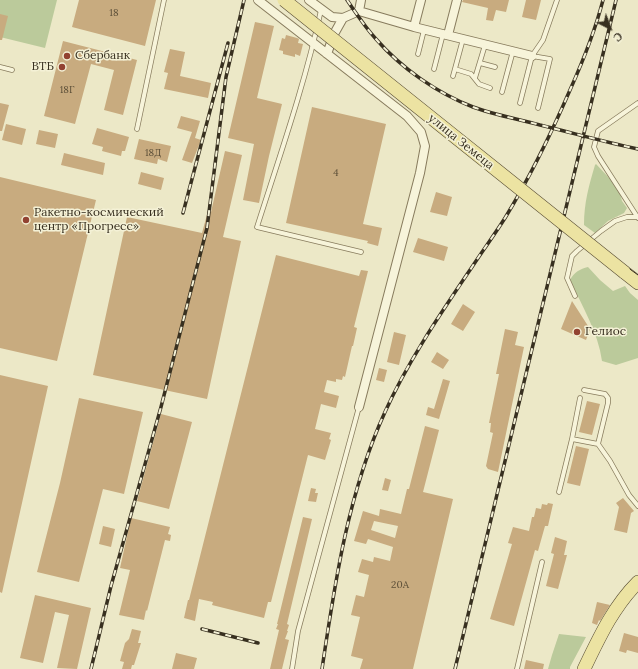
<!DOCTYPE html>
<meta charset="utf-8">
<style>
body{margin:0}
#map{position:relative;width:638px;height:669px;overflow:hidden;background:#ece8c7;font-family:Lora,serif}
canvas{display:block}
.north{position:absolute;left:590px;top:8px;width:40px;height:40px;-webkit-text-stroke:3px #f4f1d6;paint-order:stroke;rotate:138deg;font-size:11px;font-weight:700;line-height:16px;text-align:center;color:#383020}
.north::after{content:'';display:block;margin:auto;width:14px;height:18px;background:#383020;clip-path:polygon(50% 0,100% 100%,50% 72%,0 100%)}
</style>
<div id="map">
<canvas width="638" height="669"></canvas>
<div class="north">С</div>
</div>
<script>
const g = document.querySelector('canvas').getContext('2d');
g.lineJoin = 'round';
function paint(path, color) { g.fillStyle = color; g.fill(path, 'evenodd'); }
function strokePath(path, color, width, dash) { g.strokeStyle = color; g.lineWidth = width; g.lineCap = dash ? 'butt' : 'round'; g.setLineDash(dash || []); g.stroke(path); }
function drawText(font, color, halo, rows, align = 'center') {
  g.font = font + ' Lora,serif'; g.lineWidth = 3; g.setLineDash([]); g.textBaseline = 'middle'; g.strokeStyle = halo; g.fillStyle = color; for (const [text, x, y, turn = 0] of rows) {
    g.save(); g.translate(x, y); g.rotate((+turn || 0) * Math.PI / 180); g.textAlign = isNaN(turn) ? turn : align; if (halo) g.strokeText(text, 0, 0); g.fillText(text, 0, 0); g.restore();
  }
}
paint(new Path2D(`
 M0,0H57L45,48L0,37Z
 M596,164L612,181L620,193L622,201L627,208L624,213L608,221L595,233L584,225C584,203 589,185 595,165Z
 M588,267L600,280L613,291L625,286L630,293L638,300V358L616,365L602,361C598,332 582,306 570,280C574,272 580,269 588,267Z
 M559,634L586,637L570,667V669H548L552,655Z`), '#bbca9b');
paint(new Path2D(`
 M79,0H156L145,46L72,27Z
 M463,0H509L506,12L496,10L493,21L486,20L488,8L462,2Z
 M526,0H541L536,20L522,17Z
 M0,14L8,16L2,40H0Z
 M255,22L274,26L257,98L282,104L269,156L259,203L243,200L254,144L228,138Z
 M286,35L297,38L299,39L298,43L303,44L300,56L295,54V57L283,54V51L279,50L282,38L285,39Z
 M63,41L137,60L123,115L104,110L114,70L91,64L75,124L44,116Z
 M170,49L185,52L180,76L211,83L208,98L164,89L168,73L164,72Z
 M0,103L9,105L2,131H0Z
 M312,107L386,124L363,224L382,228L378,246L367,243L368,241L286,223Z
 M181,116L200,121L195,138L201,140L192,163L182,160L192,132L177,128Z
 M6,124L26,129L22,145L2,140Z
 M97,128L129,137L125,151H122L121,156L102,151L103,147L92,144Z
 M39,130L58,134L55,148L36,144Z
 M139,139L171,146L167,162L158,159L157,164L134,159Z
 M225,151L242,155L223,237L241,241L207,399L93,375L127,217L202,233L208,211L211,212Z
 M64,153L105,163L103,175L61,165Z
 M141,172L164,178L161,190L138,184Z
 M0,177L96,200L57,361L0,348Z
 M436,192L452,197L447,216L430,212Z
 M418,238L448,247L444,261L413,252Z
 M276,255L359,276L361,270L368,271L354,327L357,328L353,346H352L345,377L343,376L342,380L336,379V382L327,380L324,392L339,396L336,408L321,404L315,429L331,433L329,439L331,440L325,460L308,455L271,602H268L264,618L212,605L213,602L199,599L195,621L184,618L188,600H189Z
 M572,301L590,329L586,340L561,329Z
 M463,304L475,312L463,331L451,324Z
 M505,329L518,332L515,345L524,347L498,472L488,469L486,466L493,433L490,432L491,423H489L499,374H496Z
 M394,332L406,335L399,365L387,362Z
 M437,352L449,360L443,369L431,362Z
 M379,368L387,370L384,382L376,380Z
 M0,375L48,386L2,593L0,592Z
 M443,379L450,381L439,419L426,415L428,407L434,409Z
 M79,398L143,412L124,494L103,489L79,582L37,572L60,483Z
 M587,401L600,404L592,435L579,432Z
 M161,414L192,422L169,509L137,501Z
 M425,426L439,430L423,492L453,499L413,669H360L363,659L351,656L360,617L351,615L356,595L364,597L369,575L358,572L362,559L373,562L374,557L390,561L393,547L368,539L366,544L354,541L363,511L379,516L380,509L401,514L407,489H409ZM374,521L398,526L395,538L371,530Z
 M576,446L589,449L580,486L567,483Z
 M385,478L391,480L388,491L382,490Z
 M311,488L316,489L315,493H318L316,502L308,501Z
 M623,498L634,511L631,513L627,533L614,530L619,507L616,503Z
 M548,503L553,504L548,526H545L538,551L535,550L514,626L490,619L512,544L508,543L513,527L529,531L532,517H534L536,508L541,509L542,504L547,505Z
 M303,517L312,519L287,624L289,625L287,631H288L285,639L289,640L282,669H270L279,630L276,629L278,624H277L279,616Z
 M131,518L170,527L168,534L171,535L170,541L165,540L147,611L146,610L144,620L119,615L130,570L120,568Z
 M103,526L115,529L111,547L99,544Z
 M555,537L567,541L564,555H567L558,589L546,586L554,554L551,553Z
 M35,595L91,608L77,669L57,668L69,615L55,612L43,663L20,658Z
 M597,602L610,605L600,621L599,620L597,625L592,623Z
 M132,629L141,631L138,643H141L134,665H132L131,669H122L124,662L120,661L125,643L129,639Z
 M624,633L638,637V653L627,650L626,653L619,651Z
 M176,653L197,658L194,669H172Z
 M526,660L544,664L543,669H524Z`), '#c8ab7f');
const lane = new Path2D(`
 M321,10C305,84 280,155 257,227L361,252
 M418,54L424,30
 M532,56L550,59L538,108
 M480,63L495,67
 M0,67L12,70
 M434,69L443,34
 M455,69L471,74L479,84L490,88
 M453,76L463,39
 M475,78L485,45
 M502,92L513,51
 M520,103L532,56L543,40L557,0
 M638,103L598,131L594,147L598,156L638,218
 M137,129L164,0
 M575,296L567,278L572,256L577,251L601,231L615,221L627,217H638
 M584,390L605,394L608,398V403L598,444
 M572,439L580,398
 M559,492L572,439L598,444L610,461L629,495L638,506
 M292,669L298,631L359,407
 M517,669L542,562`);
const street = new Path2D(`
 M258,0L407,116L421,132L425,146L420,173L359,407
 M309,0L332,17L343,18
 M359,11L414,27L532,56
 M414,27L421,0
 M448,35L457,0
 M327,54L334,34L343,18L359,11L361,0`);
const primary = new Path2D(`
 M624,272L638,283
 M584,669C599,638 613,607 638,582`);
strokePath(lane, '#877b5d', 5.5);
strokePath(street, '#877b5d', 10);
strokePath(primary, '#554931', 14);
strokePath(lane, '#f7f4da', 4);
strokePath(street, '#f7f4da', 8);
strokePath(primary, '#ece3a2', 13);
strokePath(new Path2D(`
 M293,0L627,267L638,275`), '#383020', 1);
const rail = new Path2D(`
 M347,0C356,13 365,27 376,39C401,68 437,93 473,107C495,115 518,119 540,125C573,133 605,142 638,149
 M183,213L228,43
 M202,629L258,643
 M91,669L111,586L161,407L207,228L226,77L244,0
 M322,669C335,582 348,493 385,412C408,361 441,313 472,267C483,250 495,234 505,218C530,177 551,134 570,90C583,61 595,31 603,0
 M455,669L616,0`);
strokePath(rail, '#383020', 3.5);
strokePath(rail, '#f4f1d6', 2, [6]);
const primaryBridge = new Path2D(`
 M284,0L624,272`);
strokePath(primaryBridge, '#554931', 14, []);
strokePath(primaryBridge, '#ece3a2', 13);
for (const [x, y, r, color] of [
 [67,56,4,"#924231"],
 [62,67,4,"#924231"],
 [26,220,4,"#924231"],
 [577,332,4,"#924231"]
]) { const dot = new Path2D(); dot.arc(x, y, r, 0, 2 * Math.PI); g.fillStyle = color; g.fill(dot); strokePath(dot, '#f4f1d6', 1.5); }
drawText('10px', '#5c4f38', null, [
 ["18",114,13],
 ["18Г",67,90],
 ["18Д",153,153],
 ["4",336,173],
 ["20А",400,585]
]);
drawText('12px', '#383020', '#f4f1d6', [
 ["Сбербанк",75,56],
 ["ВТБ",54,67,"right"],
 ["Ракетно-космический",34,213],
 ["центр «Прогресс»",34,227],
 ["Гелиос",585,332]
], 'left');
drawText('12px', '#383020', '#f4f1d6', [
 ["улица Земеца",461,142,39]
]);
</script>
